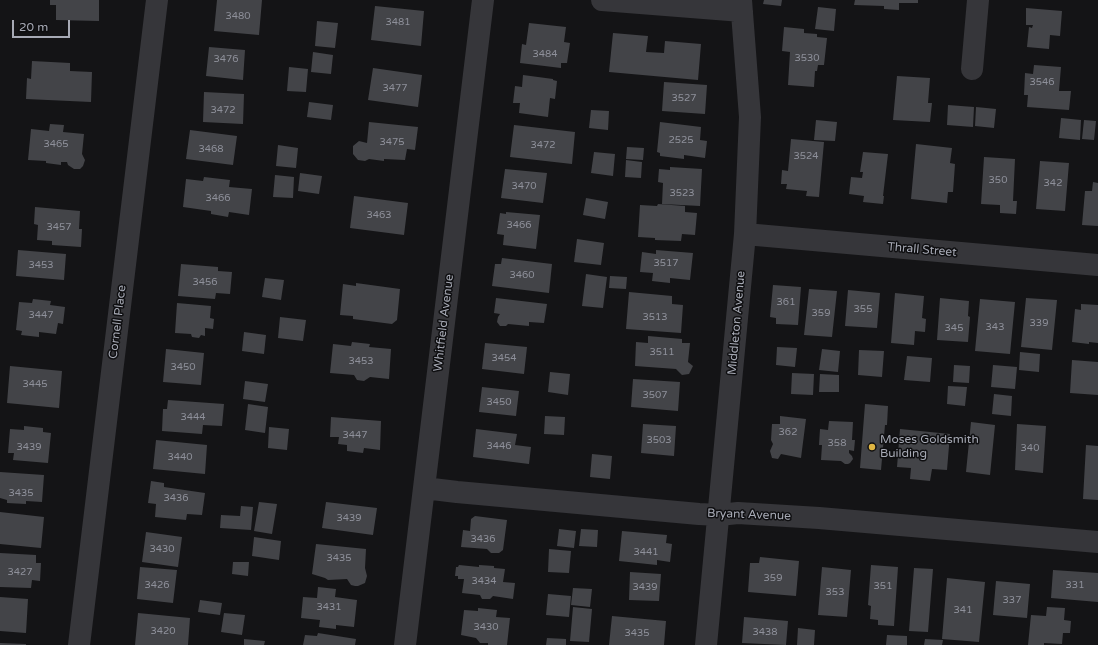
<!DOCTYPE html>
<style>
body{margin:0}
#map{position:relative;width:1098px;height:645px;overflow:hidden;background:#141416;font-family:"Varela Round",sans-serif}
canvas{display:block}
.scale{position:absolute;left:12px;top:20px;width:58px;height:18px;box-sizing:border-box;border:2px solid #a7aab5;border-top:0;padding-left:5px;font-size:12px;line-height:14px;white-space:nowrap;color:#a7aab5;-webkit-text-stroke:3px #0f0f11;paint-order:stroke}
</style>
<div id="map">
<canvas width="1098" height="645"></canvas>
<div class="scale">20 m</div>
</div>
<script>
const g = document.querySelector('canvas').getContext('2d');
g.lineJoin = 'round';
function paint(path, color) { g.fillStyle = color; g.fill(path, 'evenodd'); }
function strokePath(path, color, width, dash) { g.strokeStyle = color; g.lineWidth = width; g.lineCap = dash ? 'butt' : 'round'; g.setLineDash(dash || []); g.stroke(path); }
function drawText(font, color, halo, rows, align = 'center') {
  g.font = font + ' "Varela Round",sans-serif'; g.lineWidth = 3; g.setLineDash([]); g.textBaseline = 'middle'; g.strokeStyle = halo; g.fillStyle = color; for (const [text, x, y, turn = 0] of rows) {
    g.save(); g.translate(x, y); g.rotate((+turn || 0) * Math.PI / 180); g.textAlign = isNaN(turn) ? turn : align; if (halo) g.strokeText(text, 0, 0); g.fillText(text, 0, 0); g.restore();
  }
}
paint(new Path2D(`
 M50,0H99V21L56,20V5H50Z
 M217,0H262L259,35L214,31Z
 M764,0H782L781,6L763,4Z
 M855,0H918V3H899V10L884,9V6L854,5Z
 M375,6L424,11L421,46L371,40Z
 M818,7L836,9L834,31L815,29Z
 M1026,8L1062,11L1060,36L1050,35L1049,49L1027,47L1029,27L1032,28L1033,25H1026Z
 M317,21L338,23L335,48L315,46Z
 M529,23L566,27L564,42L570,43L567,63H561V68L520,63L522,44L526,45Z
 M784,27L804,29V33L817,34V37L827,38L824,65H818L817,71H815L814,87L788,85L790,52L782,51Z
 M613,33L648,36L646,52L664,53L665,41L701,44L698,80L609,72Z
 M209,47L245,50L243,80L206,76Z
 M313,52L333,55L331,74L311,72Z
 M32,61L70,63V71L92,72L91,102L26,99L27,78L31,79Z
 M1034,65L1061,67L1059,91H1071L1069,110L1027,107L1028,95H1024L1025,73L1033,74Z
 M289,67L308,69L306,92L287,91Z
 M373,68L422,75L418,107L368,100Z
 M523,75L553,79V80L557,81L555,99L550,98L548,117L519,113L520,103H513L515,86L522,87Z
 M897,76L930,78L928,103H932L930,122L893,120Z
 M664,82L707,85L705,114L662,111Z
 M204,92L244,94L243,124L203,122Z
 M309,102L333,105L331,120L307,117Z
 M948,105L974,107L973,127L947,125Z
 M976,107L996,109L994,128L975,126Z
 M591,110L609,111L608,130L589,128Z
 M1061,118L1081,120L1080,140L1059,138Z
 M816,120L837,122L835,141L814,140Z
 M1084,120L1096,121L1094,140L1082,139Z
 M369,122L418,127L415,150L407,149L405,160L384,159V161L369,159L365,161L358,160L353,154V146L359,141L367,143Z
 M660,122L701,127L700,140L707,141L705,158L684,155V159L660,156V153L657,152Z
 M50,124L64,125L63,132L84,134L82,154L85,160L83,166L80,169H74L68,165L67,162H61V165L46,163V161L28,160L31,129L49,131Z
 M514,125L575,132L572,164L510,157Z
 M190,130L237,136L233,165L186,159Z
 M791,139L824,142L819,197L806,196L807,191L786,189L787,184H781L782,170L788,171Z
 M916,144L952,148L950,163L955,164L953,192H948L947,203L911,199Z
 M278,145L298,148L296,168L276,166Z
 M627,147L644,148L643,160L626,159Z
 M594,152L615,154L613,176L591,173Z
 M863,152L888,154L883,196H884L883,204L863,202L864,196L849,194L851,177L862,178L863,172H860Z
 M984,157L1015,159L1013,201H1017L1016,214L1000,213V205L981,204Z
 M626,160L642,162L641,178L625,177Z
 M1040,161L1069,163L1065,211L1036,209Z
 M670,167L702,169L700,206L662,204L663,183L658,182L659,169L670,170Z
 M505,169L547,173L543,203L501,198Z
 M300,173L322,176L319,194L298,191Z
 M275,175L294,177L293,198L273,197Z
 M204,177L230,180L229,187L252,189L249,215L229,212L228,217L211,214V211L183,207L186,179L203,181Z
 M1093,182L1098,183V226L1082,225L1085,191H1092Z
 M354,196L408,203L404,235L350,228Z
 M586,198L608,202L605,219L583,215Z
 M658,204L685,206V212L697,213L695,235L682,234L681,241L655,240V238L638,237L640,205L657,206Z
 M35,207L80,211L79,229H82L81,247L52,245V241L37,240L38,225L34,224Z
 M506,212L540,215L536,249L503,245L504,235L497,234L500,213L506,214Z
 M577,239L604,243L601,265L574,262Z
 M18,250L66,254L64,280L16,276Z
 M656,250L693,253L690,280L670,278V283L652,281L653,273L640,272L642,252L656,254Z
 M502,258L552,264L549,293L492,286L495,264H501Z
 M181,264L218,267V271L232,272L230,294L216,293L215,299L178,296Z
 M586,274L607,277L603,308L582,306Z
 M610,276L627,277L626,289L609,288Z
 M265,278L284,280L281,300L262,297Z
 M356,283L400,289L397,320L392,324L353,319V316L340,315L343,284L356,286Z
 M773,285L801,287L798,325L776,324V318L770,317Z
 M809,289L837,291L832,337L804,335Z
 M848,290L880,293L877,328L845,326Z
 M629,292L672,296V304L683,305L681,333L626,329Z
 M895,293L924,296L922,318L926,319L925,332L915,331L914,345L891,343Z
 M496,298L547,304L544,323L529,322V326L508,324L506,326H500L497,322L498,317L500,314L494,313Z
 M940,298L969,301L968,316L970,317L968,342L937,340Z
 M1026,298L1057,300L1052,350L1021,347Z
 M33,299L51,301L50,305L65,307L63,324L58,323L56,334L39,332V337L21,335L22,331L16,330L19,302L32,303Z
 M980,299L1015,302L1010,354L975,351Z
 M177,303L211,306L210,318L214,319L213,329L205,328V336L201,335L199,338L192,337L191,334L175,333Z
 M1081,304L1098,305V343L1089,342V344L1072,342L1075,309L1081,310Z
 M280,317L306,320L303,341L278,338Z
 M244,332L266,335L264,354L242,351Z
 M648,336L682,339V343H690L688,362L693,366L689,374L682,375L676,369L635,366L636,342L648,343Z
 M352,342L370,344L369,347L391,349L389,379L370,377L364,381L357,380L354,375L330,373L333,344L351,346Z
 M485,343L527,347L524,374L482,369Z
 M777,347L797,348L795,367L776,365Z
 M166,349L204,353L201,385L163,382Z
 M822,349L840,351L838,372L819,370Z
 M859,350L884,351L882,377L858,375Z
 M1020,352L1040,354L1039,372L1019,370Z
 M907,356L932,358L930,382L904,380Z
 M1072,360L1098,362V395L1070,393Z
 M954,365L970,366L969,383L953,382Z
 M993,365L1017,367L1015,389L991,387Z
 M10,366L62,371L59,408L7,403Z
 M550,372L570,374L568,395L548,392Z
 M792,373L814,374L813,395L791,394Z
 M820,374L839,375V392H819Z
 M633,379L680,382L678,411L631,407Z
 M245,381L268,384L265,402L243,399Z
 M948,386L967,387L965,406L947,404Z
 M482,387L519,391L516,416L479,412Z
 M994,394L1012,396L1011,416L992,414Z
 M168,400L224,404L222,426L203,425L202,434L162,431L163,409H167Z
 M248,404L268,407L265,433L245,430Z
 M865,404L888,406L887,425H885L881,470L860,468Z
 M545,416L565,417L564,435L544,434Z
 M780,416L806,419L801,458L781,454L778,459L772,458L770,451L773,444L771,440L772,424H780Z
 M331,417L381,421L380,450L364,448L363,453L347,451V445L338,444L339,437H330Z
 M829,421L853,422L852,440H855L854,451L849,450V453L852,456L853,459L850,463L848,464H845L841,461L821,460L822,445H819L820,429L828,430Z
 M971,422L995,425L990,475L966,472Z
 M643,424L676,426L674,456L641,453Z
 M1017,424L1046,426L1043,473L1015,470Z
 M24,426L43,428V432L51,433L48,463L13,460L14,453H8L10,429L24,430Z
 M269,427L289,429L287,450L268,448Z
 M476,429L517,434L515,445L531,447L529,464L473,457Z
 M900,429L950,434L947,470L932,469L930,481L910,479L911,468L897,467Z
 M156,440L207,445L205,474L153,469Z
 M1086,445L1098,446V500L1083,499Z
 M592,454L612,456L610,479L590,477Z
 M0,472L44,475L42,502L26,501V504L7,503V500L0,498Z
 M151,481L164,483V487L205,493L202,515L187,514L186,520L155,517L156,504L148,503Z
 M259,502L277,504L272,534L254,531Z
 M326,502L377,508L373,535L322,528Z
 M241,506L253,507L251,530L220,528L221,515L240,516Z
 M0,512L44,517L41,548L0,544Z
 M475,516L507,520L503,550L499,553H491L487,549L461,547L463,530L470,531L471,519Z
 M559,529L576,531L574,548L557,546Z
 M581,529L598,530L597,547L579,546Z
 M622,531L667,535L666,543L672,544L670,562L657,560V565L619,561Z
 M146,532L182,537L178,567L142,562Z
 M254,537L281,541L279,560L252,556Z
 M316,544L366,549L365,568L367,576L365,583L358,586H355L351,585L347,579L328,580L325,578L312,574Z
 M549,549L571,551L569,573L548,572Z
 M0,553L36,555V563H41L40,581L32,580L31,588L0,587Z
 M760,557L799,561L796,596L748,592L750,563H759Z
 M233,562H249L248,576L232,574Z
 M459,565L479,567V565L494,566V568L505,569L503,582L515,583L513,599L493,596L490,599H482L480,595L462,593L464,579H458V576H455L456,567H458Z
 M871,565L898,567L894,626L878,625V620L870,619L871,606L868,605Z
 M140,567L177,570L173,603L137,599Z
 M822,567L851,570L847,617L818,615Z
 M914,568L933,569L928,632L909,631Z
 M1053,570L1098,573V602L1051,598Z
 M630,572L661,574L659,601L629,600Z
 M947,578L985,582L979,642L942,639Z
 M996,581L1030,584L1027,618L993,615Z
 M318,587L336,589L335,597L357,600L354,627L336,625V629L319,627L320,620L301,618L303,597L317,598Z
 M573,588L592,589L590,607L571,605Z
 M548,594L571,596L569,617L546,615Z
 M0,597L28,599L26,633L0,631Z
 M200,600L222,603L220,615L198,612Z
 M573,607L592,609L589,642L570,641Z
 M1047,607L1065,608L1064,620L1071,621L1070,633H1063L1062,644L1044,643V645H1028L1031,615L1046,616Z
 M478,608L497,610L496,617L510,618L507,645H488V643H480L476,638L461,635L464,610L478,611Z
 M138,613L190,618L188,645H135Z
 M224,613L245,615L242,635L221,632Z
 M612,616L666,621L664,645H609Z
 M744,617L788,621L786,645L742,643Z
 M798,628L815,630L814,645H797Z
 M318,633L356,639L355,645H303L305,635L317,636Z
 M887,635L907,636V645H886Z
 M547,638L566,639V645H546Z
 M244,639L265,641L264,645H244Z
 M925,639L943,640L942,645H924Z
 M0,643L26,644V645H0Z`), '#434448');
strokePath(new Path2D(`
 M602,0L742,11
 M972,69L978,0
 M745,234L1098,265
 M424,488L457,492L699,514L719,515L738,513L819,518L1098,542
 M79,645L157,0
 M405,645L483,0
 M706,645L745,234L750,117L741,0`), '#36363a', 22);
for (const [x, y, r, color] of [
 [872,447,4,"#dfb542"]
]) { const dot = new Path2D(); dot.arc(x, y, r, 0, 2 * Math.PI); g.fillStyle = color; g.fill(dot); strokePath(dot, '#0f0f11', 1.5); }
drawText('10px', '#8e909a', null, [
 ["3480",238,16],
 ["3481",398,22],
 ["3484",545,54],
 ["3530",807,58],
 ["3476",226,59],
 ["3546",1042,82],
 ["3477",395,88],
 ["3527",684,98],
 ["3472",223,110],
 ["2525",681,140],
 ["3475",392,142],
 ["3465",56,144],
 ["3472",543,145],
 ["3468",211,149],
 ["3524",806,156],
 ["350",998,180],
 ["342",1053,183],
 ["3470",524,186],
 ["3523",682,193],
 ["3466",218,198],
 ["3463",379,215],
 ["3466",519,225],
 ["3457",59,227],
 ["3517",666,263],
 ["3453",41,265],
 ["3460",522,275],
 ["3456",205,282],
 ["361",786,302],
 ["355",863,309],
 ["359",821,313],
 ["3447",41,315],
 ["3513",655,317],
 ["339",1039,323],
 ["343",995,327],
 ["345",954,328],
 ["3511",662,352],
 ["3454",504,358],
 ["3453",361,361],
 ["3450",183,367],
 ["3445",35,384],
 ["3507",655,395],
 ["3450",499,402],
 ["3444",193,417],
 ["362",788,432],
 ["3447",355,435],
 ["3503",659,440],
 ["358",837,443],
 ["3446",499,446],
 ["3439",29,447],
 ["340",1030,448],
 ["3440",180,457],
 ["3435",21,493],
 ["3436",176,498],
 ["3439",349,518],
 ["3436",483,539],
 ["3430",162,549],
 ["3441",646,552],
 ["3435",339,558],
 ["3427",20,572],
 ["359",773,578],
 ["3434",484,581],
 ["3426",157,585],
 ["331",1075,585],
 ["351",883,586],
 ["3439",645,587],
 ["353",835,592],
 ["337",1012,600],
 ["3431",329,607],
 ["341",963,610],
 ["3430",486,627],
 ["3420",163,631],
 ["3438",765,632],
 ["3435",637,633]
]);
drawText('12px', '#a7aab5', '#0f0f11', [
 ["Thrall Street",922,250,5],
 ["Cornell Place",118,322,-83],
 ["Whitfield Avenue",444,323,-83],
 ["Middleton Avenue",737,323,-85],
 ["Bryant Avenue",749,515,2]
]);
drawText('12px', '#a7aab5', '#0f0f11', [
 ["Moses Goldsmith",880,440],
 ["Building",880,454]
], 'left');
</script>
